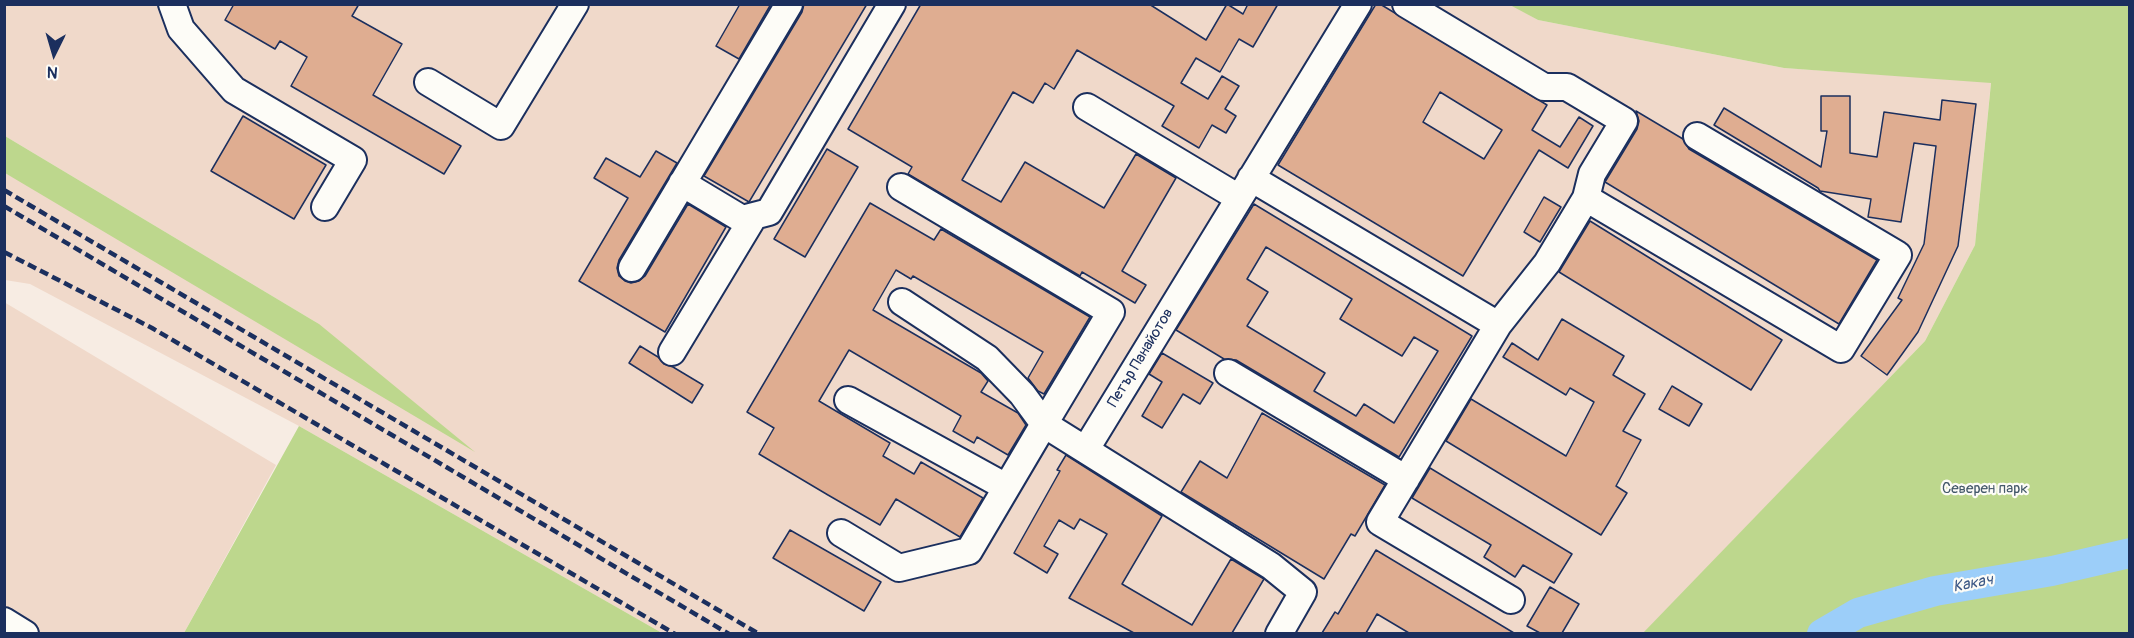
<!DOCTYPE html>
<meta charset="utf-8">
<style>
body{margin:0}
#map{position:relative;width:2134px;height:638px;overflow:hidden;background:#f7ece3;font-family:Pangolin,sans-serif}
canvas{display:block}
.frame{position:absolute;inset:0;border:6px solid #1b2f5e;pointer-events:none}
.north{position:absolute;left:24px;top:24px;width:60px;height:60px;-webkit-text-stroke:4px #fdfcf7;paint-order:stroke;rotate:185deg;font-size:16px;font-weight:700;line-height:24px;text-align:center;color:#1b2f5e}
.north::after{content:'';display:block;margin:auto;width:21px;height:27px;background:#1b2f5e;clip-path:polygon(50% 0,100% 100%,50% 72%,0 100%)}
</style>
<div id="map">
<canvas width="2134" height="638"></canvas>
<div class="frame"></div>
<div class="north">N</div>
</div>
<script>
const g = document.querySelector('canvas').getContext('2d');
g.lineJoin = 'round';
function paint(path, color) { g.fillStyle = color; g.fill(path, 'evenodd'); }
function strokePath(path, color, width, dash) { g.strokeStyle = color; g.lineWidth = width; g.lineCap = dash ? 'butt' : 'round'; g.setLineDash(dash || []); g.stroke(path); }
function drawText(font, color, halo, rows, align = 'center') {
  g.font = font + ' Pangolin,sans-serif'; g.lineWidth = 4.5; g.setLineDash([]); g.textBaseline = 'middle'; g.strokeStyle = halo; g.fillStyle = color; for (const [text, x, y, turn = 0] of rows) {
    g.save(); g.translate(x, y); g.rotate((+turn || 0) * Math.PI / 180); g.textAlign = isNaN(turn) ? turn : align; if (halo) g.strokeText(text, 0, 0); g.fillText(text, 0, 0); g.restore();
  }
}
paint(new Path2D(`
 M5,4H1510L1538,20L1784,68L1991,82L1975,245L1925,341L1643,634L662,633L299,426L30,284L5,280V173L319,324L5,136Z
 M4,302L276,465L184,633H5Z`), '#f0d9ca');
paint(new Path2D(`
 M1510,5H2129V633H1643L1925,341L1975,245L1991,83L1784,68L1538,20Z
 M5,136L319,324L475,452L5,173Z
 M299,426L662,633H184Z`), '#bdd78d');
strokePath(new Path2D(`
 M1822,634L1858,613L1935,591L2052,571L2130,553`), '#9ccef9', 30);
const building = new Path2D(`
 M234,4H359L352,16L402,44L373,95L461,146L444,174L291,86L307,57L280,41L275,49L225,20Z
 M740,4H771L739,59L716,46Z
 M804,4H867L749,202L704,176L802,12Z
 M921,4H1149L1206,40L1227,4L1243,14L1248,4H1278L1253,47L1239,39L1220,72L1196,58L1181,83L1208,99L1222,76L1239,86L1225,109L1236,116L1226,133L1212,125L1199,148L1162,126L1174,106L1077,50L1054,89L1045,83L1033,103L1013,92L962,180L1001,202L1025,162L1104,208L1136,154L1176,178L1122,271L1146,285L1135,303L1082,272L1080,276L908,174L912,167L848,129Z
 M1376,4H1380L1547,105L1532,130L1560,147L1579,117L1593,126L1568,168L1539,150L1463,276L1278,165ZM1440,92L1502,130L1484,159L1423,122Z
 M1821,96H1850V153L1877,157L1884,112L1940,120L1942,100L1976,104L1958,246L1918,332L1887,375L1861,356L1902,300L1898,298L1924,244L1936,146L1914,143L1901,222L1868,217L1871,199L1820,191L1818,188L1714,125L1724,108L1821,167L1827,131H1821Z
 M1636,111L1683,139L1689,149L1877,260L1839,324L1605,182L1637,129L1639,121Z
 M243,116L326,165L294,219L211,171Z
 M827,149L858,167L805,257L774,239Z
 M656,151L677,163L619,260L617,268L619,276L625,281L631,283L639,281L645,276L688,204L726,227L665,332L579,281L628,198L594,178L606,158L640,177Z
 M1544,197L1561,207L1540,242L1524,232Z
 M870,203L934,240L941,229L1090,317L1044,394L1038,391L1028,378L1043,352L913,276L911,279L896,270L873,310L981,373L988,381L981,392L1018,413L1026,425L1008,455L977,437L974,443L953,431L961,416L849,350L819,401L890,443L883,456L914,474L921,462L983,498L960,537L896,499L880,525L828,495L759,454L774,428L747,412Z
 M1254,204L1472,336L1399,457L1236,360L1224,359L1176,330ZM1266,247L1352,299L1340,319L1402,356L1414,337L1438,351L1394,423L1364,404L1356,416L1314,391L1325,373L1247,326L1268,292L1247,279Z
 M1590,221L1782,340L1751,390L1559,272Z
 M1562,319L1624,356L1613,375L1645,394L1623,431L1641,440L1616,486L1627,493L1601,535L1446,441L1471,399L1566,456L1594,402L1570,388L1566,395L1503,357L1512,343L1538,360Z
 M640,346L658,357L664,364L673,367L703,385L692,403L629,363Z
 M1162,353L1213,383L1200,404L1183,394L1162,428L1142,416L1162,382L1149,374Z
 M1672,386L1702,404L1689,426L1659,409Z
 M1262,413L1385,485L1355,536L1351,534L1324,579L1181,492L1200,461L1227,478Z
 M1066,455L1162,516L1122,584L1192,625L1231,559L1264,579L1232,633H1134L1069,598L1107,534L1080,519L1074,529L1059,520L1044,546L1058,554L1047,573L1014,553L1060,471L1057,470Z
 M1430,468L1572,554L1554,583L1523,565L1515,577L1484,557L1491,545L1412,498Z
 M790,530L881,582L864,611L773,558Z
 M1376,550L1514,633H1409L1377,614L1366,633H1322L1335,612L1338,614Z
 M1550,587L1579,604L1562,633H1540L1527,626Z`);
paint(building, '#dfad91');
strokePath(building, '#1b2f5e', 1.5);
const minor = new Path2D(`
 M172,4L181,29L234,90L353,160L325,207
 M1406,4L1544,87H1567L1624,121L1592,174L1586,198
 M428,82L501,126L575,4
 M1087,107L1239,198
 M1251,178L1498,325L1380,522L1511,600
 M682,183L742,219L769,212L892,4
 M901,187L1111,312L1044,424L1022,394L987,358L902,302
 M632,268L789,4
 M1498,325L1547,263L1586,198L1841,349L1898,255L1697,136
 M672,352L754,216
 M1228,373L1406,479
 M848,400L1006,487
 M1086,449L1358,4
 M841,533L899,568L969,551L1044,424L1271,566L1303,592L1279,634
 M4,621L25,634`);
strokePath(minor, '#1b2f5e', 30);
strokePath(minor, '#fdfcf7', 26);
strokePath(new Path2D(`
 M4,190L759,634
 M4,206L729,634
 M4,252L152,328L675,634`), '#1b2f5e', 4.5, [9, 4.5]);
drawText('15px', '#1b2f5e', '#fdfcf7', [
 ["Петър Панайотов",1141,358,-59]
]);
drawText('15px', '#44596a', '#fdfcf7', [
 ["Северен парк",1985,489]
]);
drawText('italic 16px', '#3b5785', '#fdfcf7', [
 ["Какач",1973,584,-11]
]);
</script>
